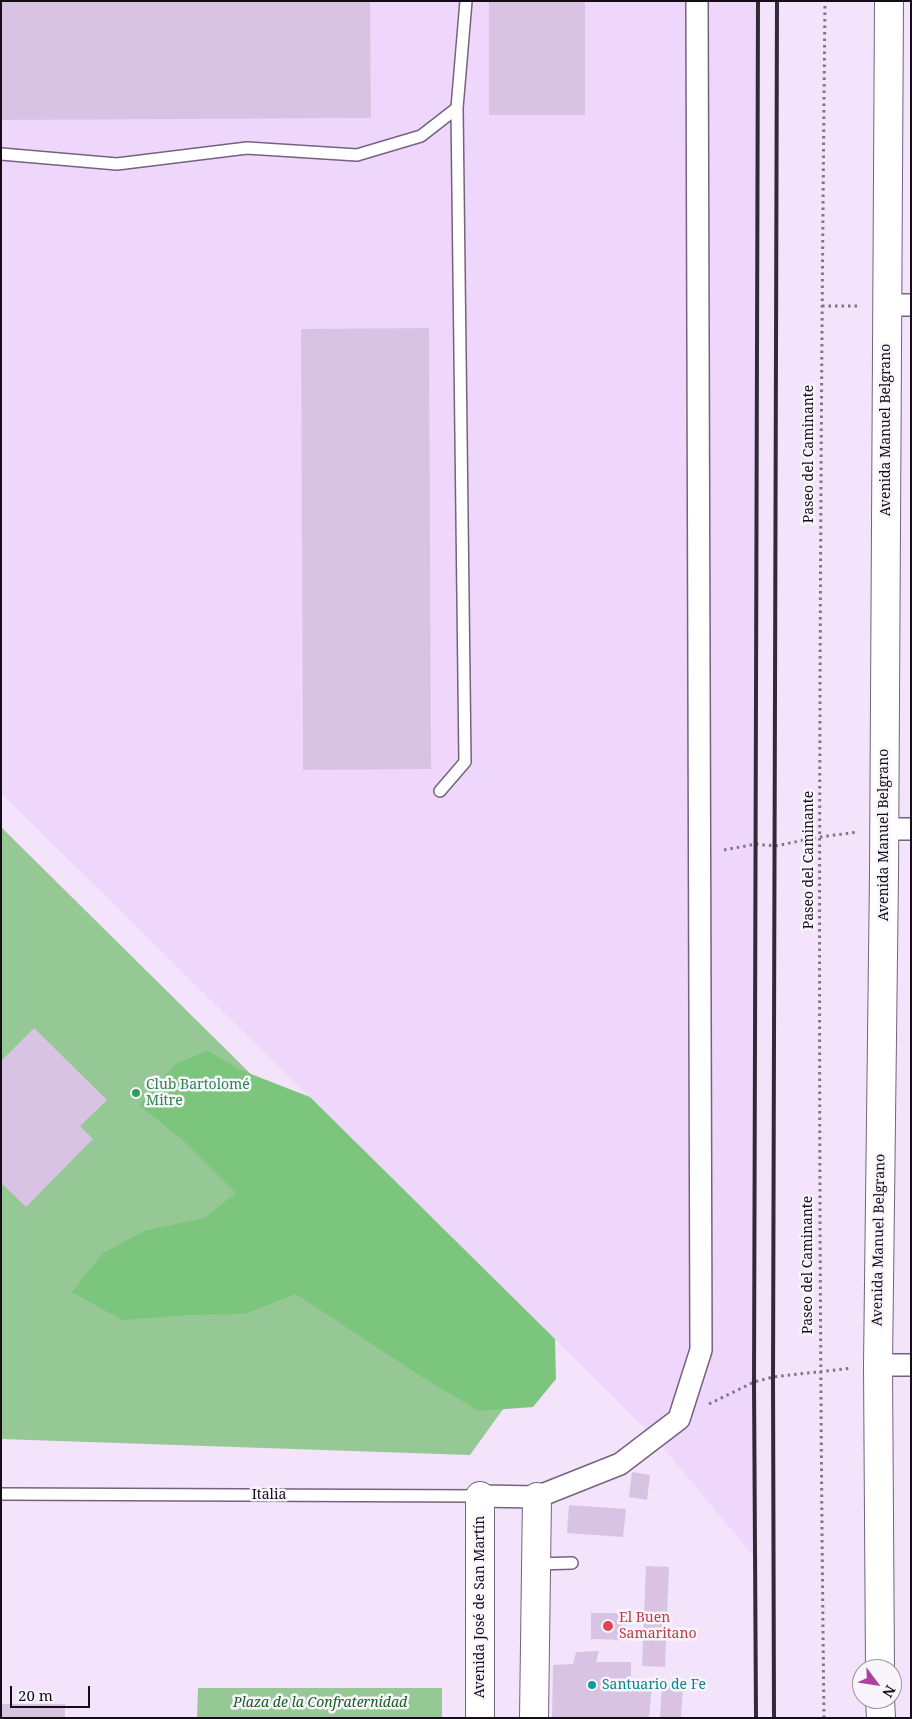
<!DOCTYPE html>
<meta charset="utf-8">
<style>
body{margin:0}
#map{position:relative;width:912px;height:1719px;overflow:hidden;background:#f3e3fb;font-family:"Noto Serif",serif}
canvas{display:block}
.frame{position:absolute;inset:0;border:2px solid #140d17;pointer-events:none}
.north{position:absolute;left:852px;top:1659px;width:50px;height:50px;box-sizing:border-box;background:#f9f5fc;border:1px solid #9d98a0;border-radius:50%;rotate:121deg;font-size:14px;font-weight:700;line-height:20px;text-align:center;color:#140d17}
.north::after{content:'';display:block;margin:auto;width:18px;height:22px;background:#ae409e;clip-path:polygon(50% 0,100% 100%,50% 72%,0 100%)}
.scale{position:absolute;left:10px;top:1686px;width:80px;height:22px;box-sizing:border-box;border:2px solid #140d17;border-top:0;padding-left:6px;font-size:15px;line-height:18px;white-space:nowrap;color:#140d17;-webkit-text-stroke:4px #f9f5fc;paint-order:stroke}
</style>
<div id="map">
<canvas width="912" height="1719"></canvas>
<div class="frame"></div>
<div class="north">N</div>
<div class="scale">20 m</div>
</div>
<script>
const g = document.querySelector('canvas').getContext('2d');
g.lineJoin = 'round';
function paint(path, color) { g.fillStyle = color; g.fill(path, 'evenodd'); }
function strokePath(path, color, width, dash) { g.strokeStyle = color; g.lineWidth = width; g.lineCap = dash ? 'butt' : 'round'; g.setLineDash(dash || []); g.stroke(path); }
function drawText(font, color, halo, rows, align = 'center') {
  g.font = font + ' "Noto Serif",serif'; g.lineWidth = 5; g.setLineDash([]); g.textBaseline = 'middle'; g.strokeStyle = halo; g.fillStyle = color; for (const [text, x, y, turn = 0] of rows) {
    g.save(); g.translate(x, y); g.rotate((+turn || 0) * Math.PI / 180); g.textAlign = isNaN(turn) ? turn : align; if (halo) g.strokeText(text, 0, 0); g.fillText(text, 0, 0); g.restore();
  }
}
paint(new Path2D(`
 M1,1H758L754,1382L755,1558L655,1438L1,793Z`), '#efd7fb');
paint(new Path2D(`
 M1,827L539,1359L470,1455L1,1439Z
 M198,1688H442V1718H197Z`), '#95c894');
paint(new Path2D(`
 M208,1051L238,1069L310,1097L555,1339L556,1379L533,1407L479,1411L422,1377L296,1294L244,1314L188,1315L122,1320L72,1292L103,1253L144,1231L204,1218L236,1193L184,1141L139,1105L175,1064Z`), '#7cc57c');
paint(new Path2D(`
 M1,1H370L371,118L1,120Z
 M489,1H585V115H489Z
 M429,328L431,769L303,770L301,329Z
 M34,1028L107,1100L80,1126L93,1139L26,1207L1,1183V1061Z
 M632,1472L650,1475L647,1500L629,1497Z
 M569,1505L626,1509L623,1537L567,1533Z
 M646,1566L669,1567L665,1667L642,1666Z
 M591,1613H626L625,1640L591,1639Z
 M599,1651L596,1662H631V1685L652,1684L649,1718H552L553,1665L573,1664L576,1652Z
 M662,1686H683L681,1718H660Z
 M1,1704H65V1718H1Z`), '#d8c4e2');
const service = new Path2D(`
 M1,154L117,164L247,148L357,155L421,136L457,108
 M440,791L465,762L457,108L466,1
 M1,1494L480,1496
 M536,1564L572,1563`);
const minor = new Path2D(`
 M887,305H911
 M884,829H911
 M878,1365H911
 M480,1496L537,1497L620,1464L679,1419L701,1350L697,1`);
const tertiary = new Path2D(`
 M480,1718V1496
 M534,1718L537,1497`);
const primary = new Path2D(`
 M880,1669L878,1365L884,874L889,1
 M880,1699L881,1718`);
strokePath(service, '#74637d', 14);
strokePath(minor, '#74637d', 24);
strokePath(tertiary, '#74637d', 30);
strokePath(primary, '#74637d', 30);
strokePath(new Path2D(`
 M822,306H861
 M724,850L756,844L775,846L820,837L858,832
 M709,1404L754,1382L773,1377L852,1368
 M824,1718C817,1146 819,573 825,1`), '#807585', 3, [2.5, 4]);
strokePath(service, '#fff', 11);
strokePath(minor, '#fff', 21);
strokePath(tertiary, '#fff', 28);
strokePath(primary, '#fff', 28);
strokePath(new Path2D(`
 M756,1718L754,1382L758,1
 M774,1718L773,1377L777,1`), '#322a36', 4);
for (const [x, y, r, color] of [
 [136,1093,5,"#2e9e5b"],
 [608,1626,6,"#e0444e"],
 [592,1685,5,"#0f9aa8"]
]) { const dot = new Path2D(); dot.arc(x, y, r, 0, 2 * Math.PI); g.fillStyle = color; g.fill(dot); strokePath(dot, '#f9f5fc', 2); }
drawText('14px', '#140d17', '#f9f5fc', [
 ["Avenida Manuel Belgrano",886,430,-90],
 ["Paseo del Caminante",809,454,-90],
 ["Avenida Manuel Belgrano",884,835,-90],
 ["Paseo del Caminante",809,860,-90],
 ["Avenida Manuel Belgrano",879,1240,-89],
 ["Paseo del Caminante",808,1265,-90],
 ["Italia",269,1495],
 ["Avenida José de San Martín",480,1607,-90]
]);
drawText('14px', '#27864d', '#f9f5fc', [
 ["Club Bartolomé",146,1085],
 ["Mitre",146,1101]
], 'left');
drawText('14px', '#be3a42', '#f9f5fc', [
 ["El Buen",619,1618],
 ["Samaritano",619,1634]
], 'left');
drawText('14px', '#0d838f', '#f9f5fc', [
 ["Santuario de Fe",602,1685]
], 'left');
drawText('italic 14px', '#17621e', '#f9f5fc', [
 ["Plaza de la Confraternidad",320,1703]
]);
</script>
